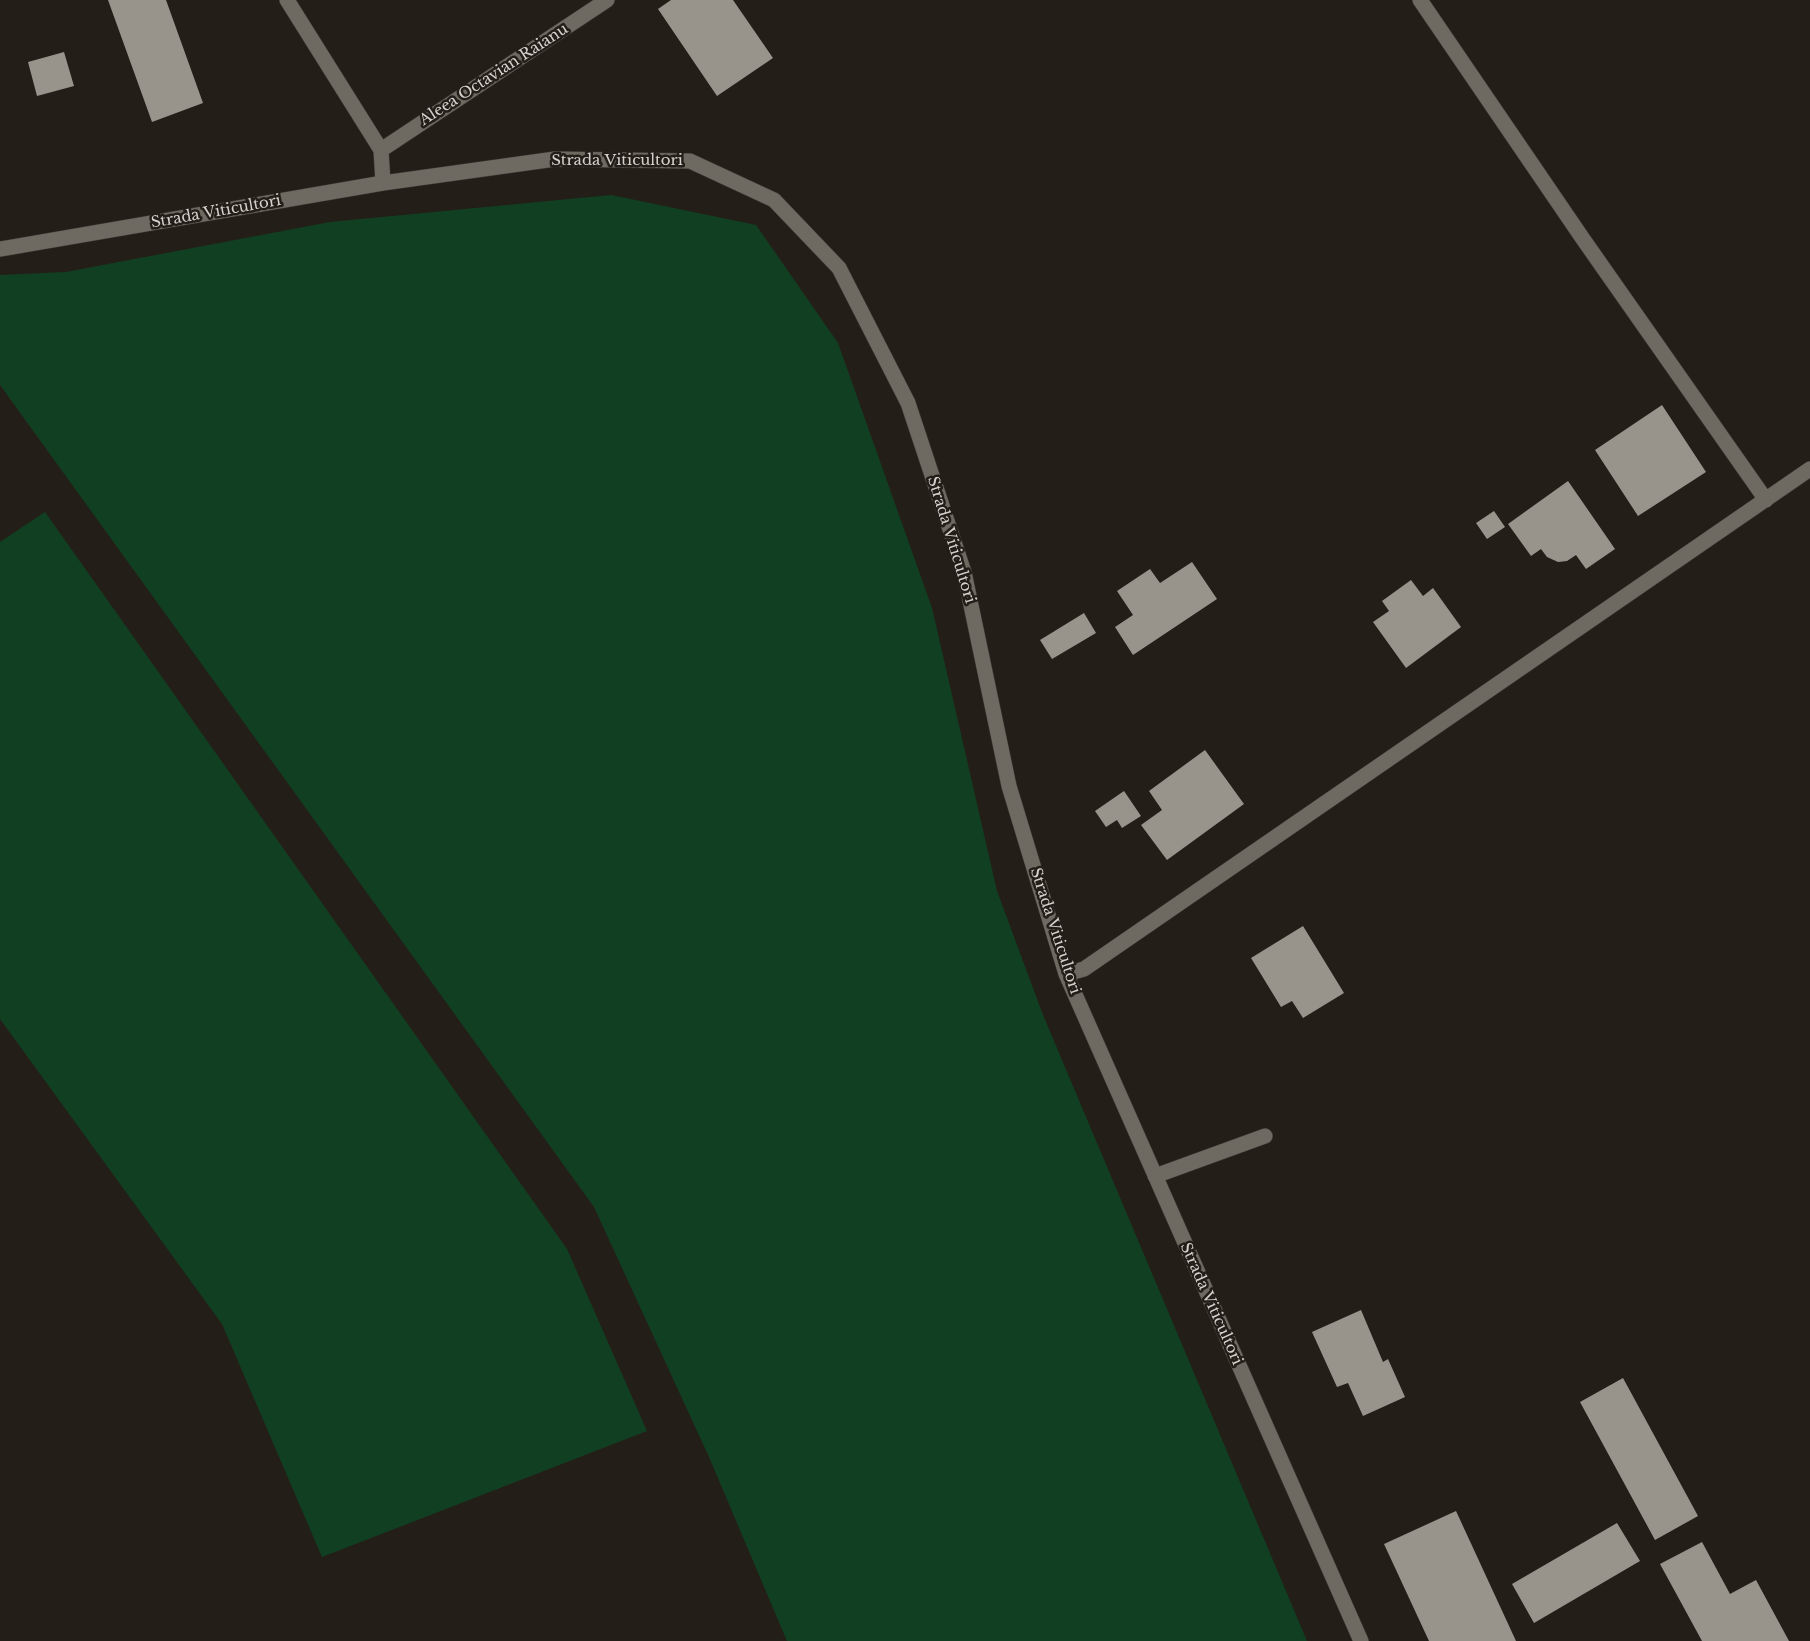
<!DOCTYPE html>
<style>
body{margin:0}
canvas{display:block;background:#231f18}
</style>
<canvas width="1810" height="1641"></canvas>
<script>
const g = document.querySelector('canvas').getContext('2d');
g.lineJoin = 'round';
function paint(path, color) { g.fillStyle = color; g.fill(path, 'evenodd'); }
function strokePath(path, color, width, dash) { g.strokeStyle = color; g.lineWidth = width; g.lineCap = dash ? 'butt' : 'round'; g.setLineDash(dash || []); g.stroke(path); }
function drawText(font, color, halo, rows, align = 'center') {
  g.font = font + ' "Libre Baskerville",serif'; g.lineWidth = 5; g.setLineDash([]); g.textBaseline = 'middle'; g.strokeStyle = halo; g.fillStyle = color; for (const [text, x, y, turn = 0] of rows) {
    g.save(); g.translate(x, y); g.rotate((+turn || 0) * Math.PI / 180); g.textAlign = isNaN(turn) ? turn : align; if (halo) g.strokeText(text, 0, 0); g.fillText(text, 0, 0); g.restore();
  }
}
paint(new Path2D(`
 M611,195L756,225L838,343L932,608L997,891L1043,1015L1307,1641H787L709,1457L594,1207L0,385V275L66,272L330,222Z
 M45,512L567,1249L647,1431L322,1557L222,1324L0,1019V542Z`), '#113f22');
paint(new Path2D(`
 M108,0H166L203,103L152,122Z
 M671,0H733L773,58L717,96L658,9Z
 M64,52L74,86L37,96L28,62Z
 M1662,405L1706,472L1638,516L1595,450Z
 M1568,481L1615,549L1586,569L1576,555L1567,561L1558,562L1547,557L1541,549L1531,556L1508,524Z
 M1494,511L1505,527L1487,539L1476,523Z
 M1192,562L1217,599L1133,655L1115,627L1133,615L1117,591L1150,569L1160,583Z
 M1411,580L1423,596L1433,588L1461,627L1406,668L1373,622L1389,611L1382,601Z
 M1084,613L1096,633L1052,659L1040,640Z
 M1205,750L1244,804L1167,860L1141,825L1162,810L1149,791Z
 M1124,791L1141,816L1122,828L1117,820L1106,827L1095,811Z
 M1303,926L1344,993L1303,1018L1292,1001L1281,1007L1251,958Z
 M1361,1310L1383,1362L1388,1359L1405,1397L1363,1416L1348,1383L1337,1387L1312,1332Z
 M1623,1378L1698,1516L1655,1540L1580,1402Z
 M1456,1511L1516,1641H1429L1384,1544Z
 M1617,1523L1640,1561L1534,1623L1512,1584Z
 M1702,1542L1730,1594L1756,1580L1789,1641H1702L1660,1564Z`), '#99948b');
const minor = new Path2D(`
 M287,0L381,150L383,183
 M1420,0L1583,239L1766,500
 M381,150L607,0
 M0,249L383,183L555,159L690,161L774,200L839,268L908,403L964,572L1009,786L1066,974L1361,1641
 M1066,974L1084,969L1810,469
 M1155,1176L1265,1136`);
strokePath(minor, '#3c3934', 16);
strokePath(minor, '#6e6961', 15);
drawText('15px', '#d5d2cd', '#231f18', [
 ["Aleea Octavian Raianu",494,75,-33],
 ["Strada Viticultori",617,161],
 ["Strada Viticultori",216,212,-10],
 ["Strada Viticultori",951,540,73],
 ["Strada Viticultori",1055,931,72],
 ["Strada Viticultori",1211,1304,66]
]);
</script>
